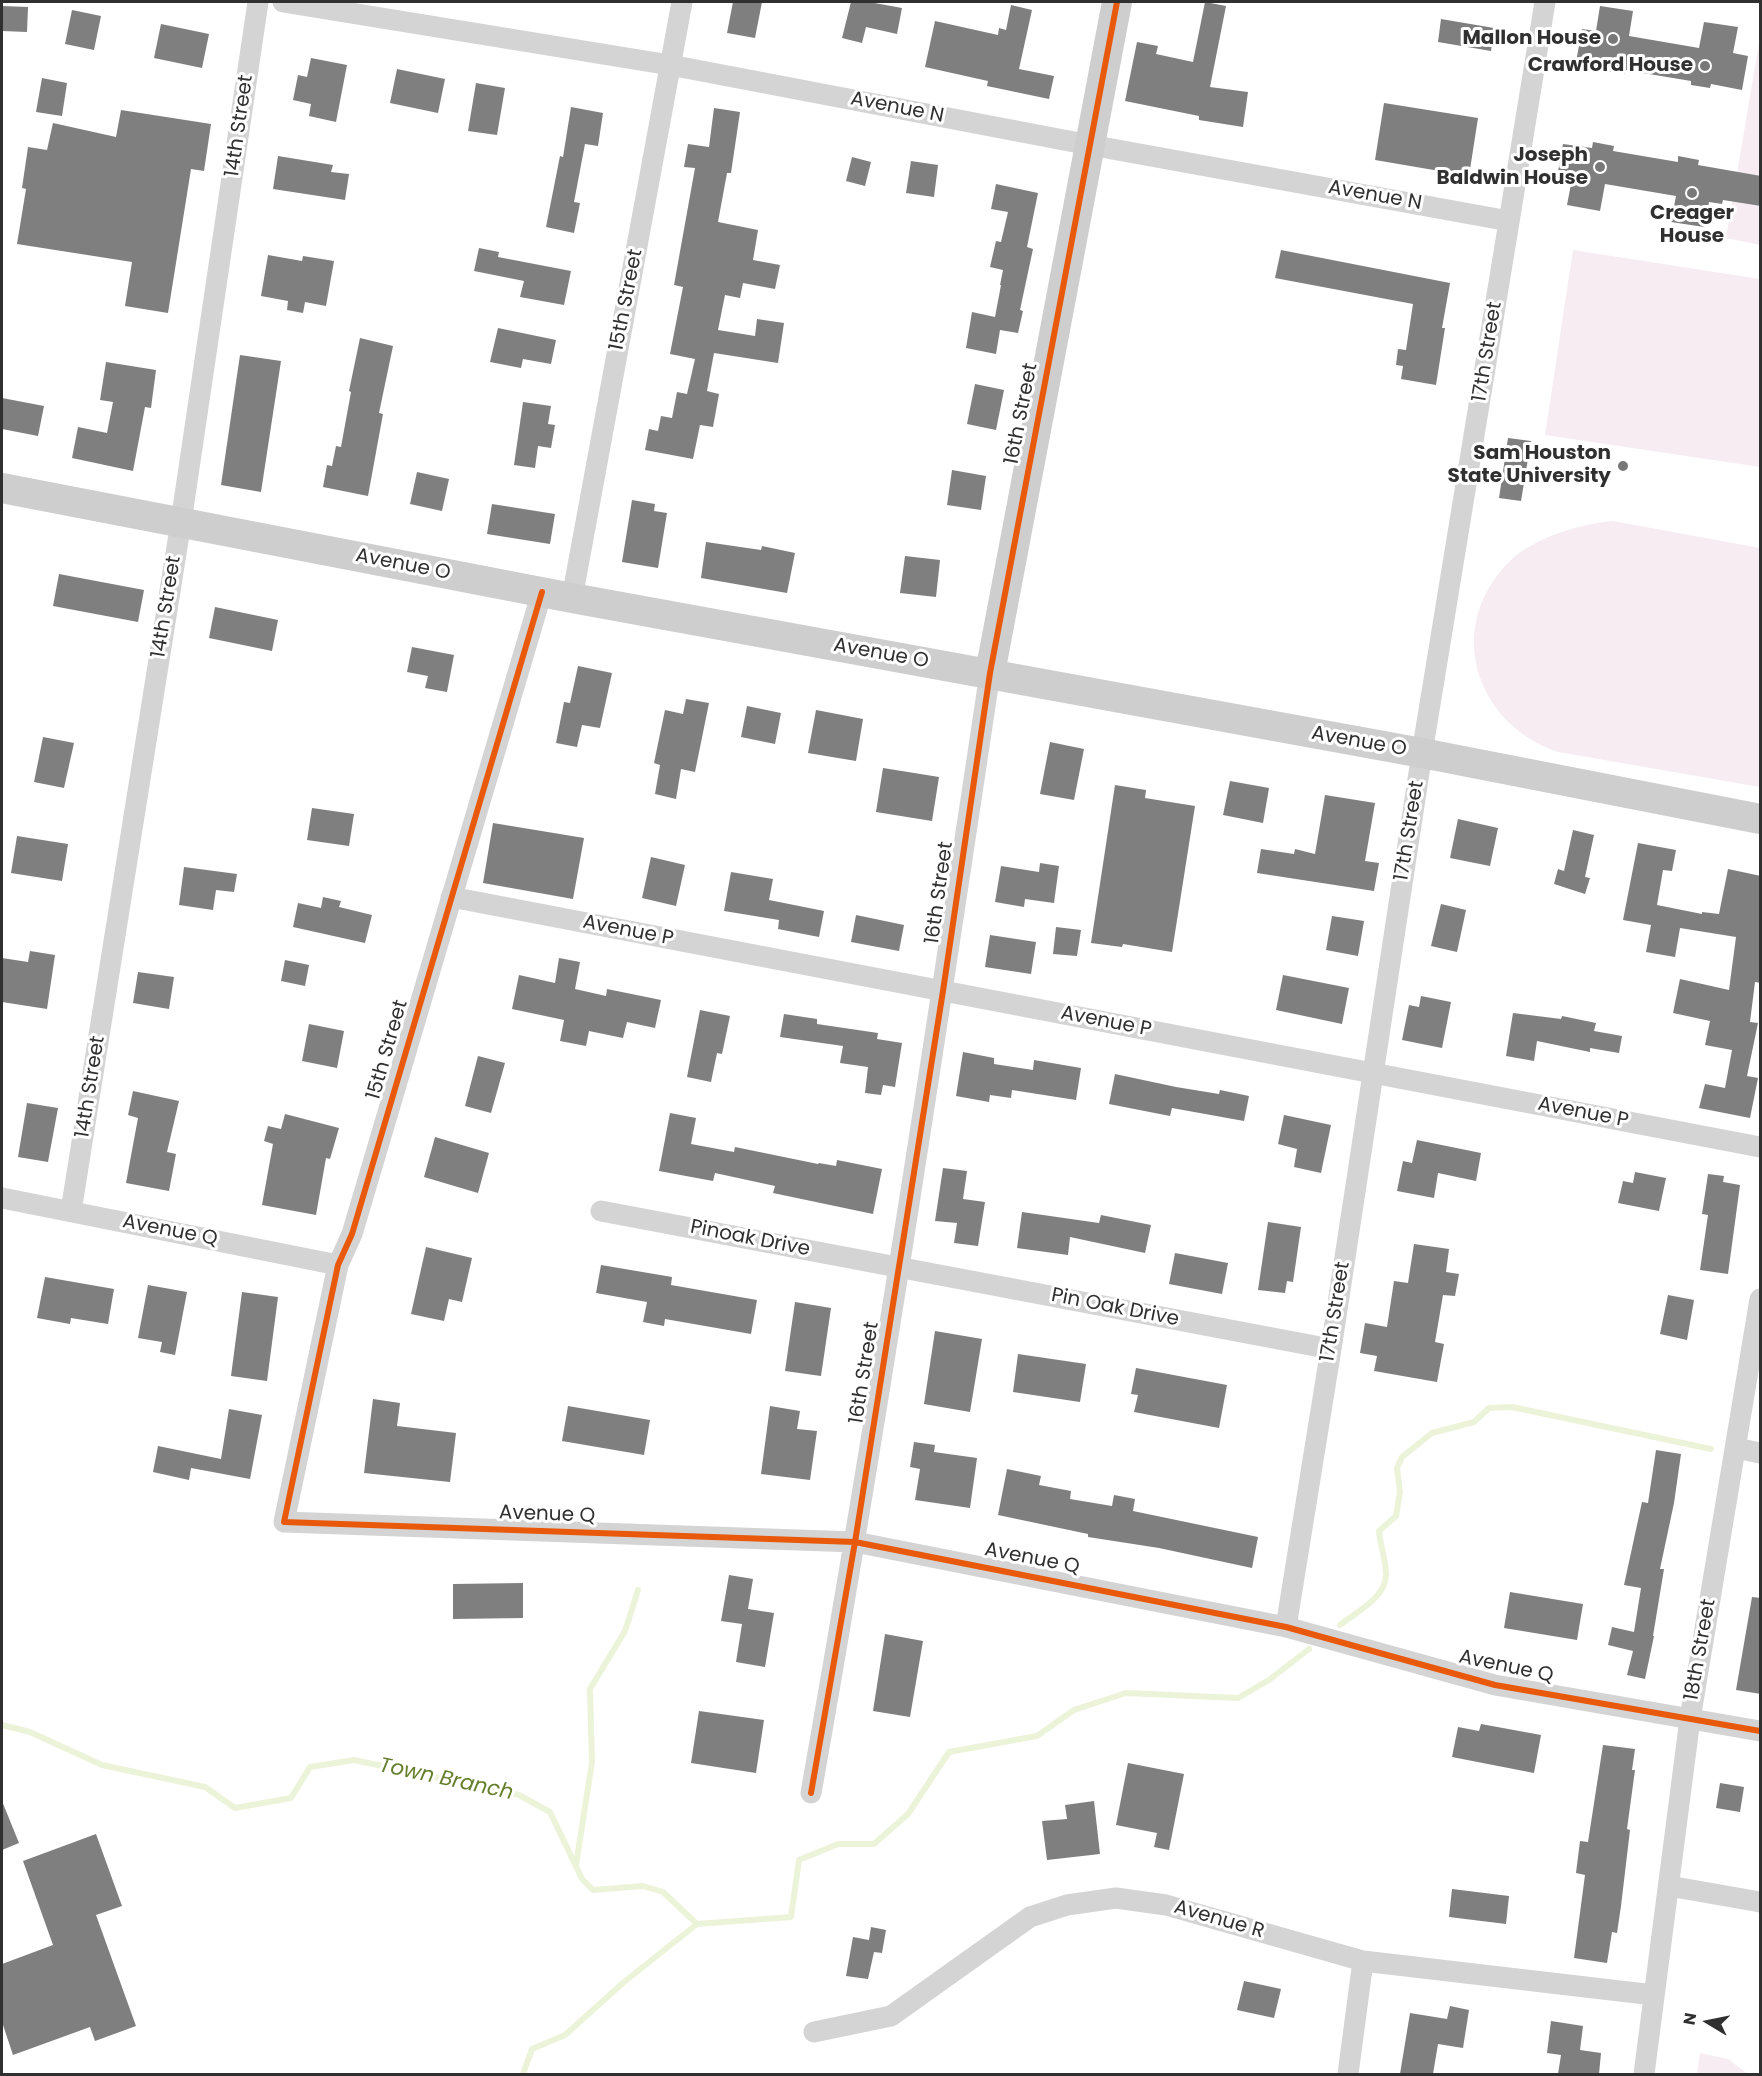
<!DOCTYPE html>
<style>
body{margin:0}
#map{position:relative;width:1762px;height:2076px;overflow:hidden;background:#fff;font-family:Poppins,sans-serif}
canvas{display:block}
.frame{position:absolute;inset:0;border:3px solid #303030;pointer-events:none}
.north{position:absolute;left:1678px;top:1992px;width:60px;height:60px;-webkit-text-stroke:4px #fff;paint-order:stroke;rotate:280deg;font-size:16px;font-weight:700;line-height:24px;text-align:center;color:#303030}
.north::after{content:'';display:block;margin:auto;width:21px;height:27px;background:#303030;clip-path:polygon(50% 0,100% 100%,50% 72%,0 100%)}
</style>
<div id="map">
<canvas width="1762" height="2076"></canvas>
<div class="frame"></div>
<div class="north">N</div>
</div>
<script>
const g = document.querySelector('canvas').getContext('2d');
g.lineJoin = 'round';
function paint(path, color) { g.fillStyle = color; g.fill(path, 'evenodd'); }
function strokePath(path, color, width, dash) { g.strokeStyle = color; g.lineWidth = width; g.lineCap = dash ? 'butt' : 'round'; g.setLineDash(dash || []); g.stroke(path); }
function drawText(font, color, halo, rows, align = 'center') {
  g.font = font + ' Poppins,sans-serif'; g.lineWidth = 6; g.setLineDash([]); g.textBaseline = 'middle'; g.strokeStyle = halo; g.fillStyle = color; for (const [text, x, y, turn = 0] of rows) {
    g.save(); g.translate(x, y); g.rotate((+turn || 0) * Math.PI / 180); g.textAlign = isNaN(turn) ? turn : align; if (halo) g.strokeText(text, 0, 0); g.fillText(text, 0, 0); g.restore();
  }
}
paint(new Path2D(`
 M1760,37V245L1726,238Z
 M1573,250L1760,279V467L1545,435Z
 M1613,521L1760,548V787L1558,752C1473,723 1444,624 1511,560C1536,537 1580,524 1613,521Z
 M1700,2053L1728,2059L1748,2074H1697Z`), '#f6ecf2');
strokePath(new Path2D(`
 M1340,1625C1355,1613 1387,1597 1386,1574C1386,1560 1380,1545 1379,1531L1396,1516L1400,1492L1397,1468L1402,1457L1432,1433L1474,1422L1489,1408L1512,1407L1711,1449
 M2,1725L30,1732L102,1765L205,1787L235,1808L291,1798L310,1767L354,1760L519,1795L550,1812L582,1879L593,1890L643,1886L663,1892L697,1924L624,1982L565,2035L532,2049L523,2074
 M576,1865L592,1762L590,1689L625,1631L638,1590
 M697,1924L791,1917L799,1860L838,1844H874L908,1814L949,1752L1037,1736L1074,1710L1126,1693L1238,1698L1269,1680L1309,1649`), '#ebf4d8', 6);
paint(new Path2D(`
 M733,2H762L755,38L727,33Z
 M851,2H869L902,8L897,34L866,27L862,43L842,38Z
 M1205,2L1226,6L1210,87L1248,92L1243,127L1199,120V116L1125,101L1137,42L1158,46L1156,54L1193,62Z
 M1011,5L1032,10L1019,69L1054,76L1049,99L987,86L988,81L925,67L935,21L998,35L999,28L1006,30Z
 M2,6L28,7L27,32L2,31Z
 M1600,6L1633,11L1629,36L1699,48L1704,22L1738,27L1733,53L1748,56L1742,90L1711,84L1710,88L1691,85V81L1625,70V74L1605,71L1606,67L1576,62L1582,29L1596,31Z
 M72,10L101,16L94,50L65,44Z
 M1441,19L1494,28L1491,51L1438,42Z
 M161,24L209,34L202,68L154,58Z
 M311,58L347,65L336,122L309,116L311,104L293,100L298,75L307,77Z
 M397,69L445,79L438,113L390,103Z
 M42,78L67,83L62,116L36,112Z
 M476,83L505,88L497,135L468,131Z
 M1384,103L1478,118L1469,176L1375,160Z
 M571,107L603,113L598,146L585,144L574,202L580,203L574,233L546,227L560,156L563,157Z
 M714,108L740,112L731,173H727L718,222L758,230L753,260L780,265L775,289L743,283L740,298L725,295L718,330L755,336L757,319L784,323L778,363L714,353L707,391L719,394L713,427L700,425L693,459L645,450L649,429L658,431L661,416L672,418L677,392L687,394L695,359L670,354L683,287L674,285L695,168L684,167L688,144L709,147Z
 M121,110L211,124L204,171L191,169L168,313L125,306L132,262L17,244L26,189L22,188L28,147L47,150L53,123L116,137Z
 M1593,142L1614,146L1613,151L1678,162V156L1699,160L1698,165L1761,176V206L1723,200L1722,204L1709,202L1704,227L1671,222L1676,196L1605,184L1600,211L1567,205L1572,179L1557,177L1563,144L1592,148Z
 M278,156L333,165L331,172L349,174L345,200L273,189Z
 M852,157L871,162L865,186L846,181Z
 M911,161L938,165L934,197L906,193Z
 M996,184L1038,193L1027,247L1033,249L1020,310L1023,311L1018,333L1000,330L996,354L966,348L972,312L995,317L1001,285H1000L1003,270L990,267L996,241L1001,242L1008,212L991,209Z
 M479,248L499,252L498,257L571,271L564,305L520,297L524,281L474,271Z
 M1281,250L1450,283L1442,328H1445L1436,385L1401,379L1403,366L1396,365L1398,349L1406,350L1413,304L1275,278Z
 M268,255L302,261L303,256L334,261L326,306L305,302L303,313L287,310L288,301L261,296Z
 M498,328L556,340L551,364L523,359L521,368L490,362Z
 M360,338L393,346L379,413L383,414L368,496L323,487L327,465L332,466L336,446L341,447L351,392L349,391Z
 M240,355L281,361L261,492L221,485Z
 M106,362L156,370L151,408L145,407L133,471L72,458L78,427L107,433L113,402L100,400Z
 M975,384L1004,390L996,430L967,424Z
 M2,398L44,406L38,436L2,429Z
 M523,402L551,406L548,424L555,425L551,448L538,446L535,468L514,465Z
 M1508,438L1531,441L1521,501L1499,498Z
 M952,470L986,476L981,510L947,505Z
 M417,472L449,479L442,511L410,504Z
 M632,500L655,504L654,511L667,513L658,568L622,562Z
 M492,504L555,514L550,544L487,534Z
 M706,542L761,550L762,546L795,553L787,593L701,578Z
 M905,556L940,560L936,597L900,593Z
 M59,574L144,590L138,622L53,606Z
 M215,607L278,620L272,651L209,638Z
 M412,647L454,655L447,692L425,688L428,676L407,672Z
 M578,666L612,673L600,728L582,725L577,747L556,743L564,702L570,703Z
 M686,699L709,703L695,772L681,769L676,799L655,794L660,765L654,763L665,710L683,714Z
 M747,706L781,713L775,744L741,737Z
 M816,710L863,719L856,761L808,753Z
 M43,737L74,743L64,788L34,782Z
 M1050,742L1084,749L1074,800L1040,794Z
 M883,768L939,777L932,821L876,812Z
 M1230,781L1269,788L1263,823L1223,815Z
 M1115,785L1146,790L1145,798L1195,806L1172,952L1123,944L1122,947L1091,943Z
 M1325,795L1375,803L1365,861L1379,863L1374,891L1257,873L1261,849L1294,854L1295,849L1315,854Z
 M312,808L354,814L349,846L307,840Z
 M1458,819L1498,828L1490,866L1450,858Z
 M493,823L584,838L573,899L483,883Z
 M1573,830L1594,835L1585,877L1590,878L1585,894L1554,884L1558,869L1564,871Z
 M17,836L68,844L62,881L11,873Z
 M1638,843L1676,850L1672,871L1663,870L1657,905L1702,914V912L1719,914L1728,869L1761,876V983L1755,982L1750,1022L1758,1023L1747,1076L1758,1078L1750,1118L1699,1108L1705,1084L1725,1088L1732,1050L1705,1045L1710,1021L1673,1013L1680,979L1729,990L1736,937L1680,928L1675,957L1646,952L1651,925L1623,920Z
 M651,857L685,865L676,906L642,898Z
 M1040,863L1059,866L1054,903L1025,899L1024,907L995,902L1001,866L1039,872Z
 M184,867L237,874L234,892L216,890L213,910L179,905Z
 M731,872L773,879L769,900L824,911L819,937L778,929L779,920L724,911Z
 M323,897L341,901L339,907L372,915L365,943L293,927L298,903L321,908Z
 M1441,904L1466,910L1457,952L1431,946Z
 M856,915L904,925L899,951L851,942Z
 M1332,916L1364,921L1358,956L1326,950Z
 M1056,927L1081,930L1077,956L1053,954Z
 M990,935L1036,942L1031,974L985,967Z
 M30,951L55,955L47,1009L2,1002V958L28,962Z
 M559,958L580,962L575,989L606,996L607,989L661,1000L655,1028L627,1022L623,1038L589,1031L586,1046L560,1041L564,1020L512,1009L519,975L555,983Z
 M285,960L309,965L305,986L281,981Z
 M138,972L174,977L169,1009L133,1003Z
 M1283,975L1349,988L1342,1024L1276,1010Z
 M1421,996L1451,1002L1442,1048L1402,1040L1409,1005L1419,1007Z
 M700,1010L730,1016L722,1054L717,1053L711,1082L687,1077Z
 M1513,1013L1561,1019L1562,1016L1596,1023L1594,1031L1622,1036L1619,1053L1590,1048V1052L1537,1041L1534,1061L1506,1056Z
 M784,1014L817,1019V1024L878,1033L877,1039L902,1043L895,1087L883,1085L881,1095L865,1093L868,1067L840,1063L843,1046L780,1037Z
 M309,1024L344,1031L337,1068L302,1061Z
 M963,1052L994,1058V1064L1033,1070L1034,1060L1081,1068L1076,1100L1012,1090L1011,1098L990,1095L989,1102L956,1096Z
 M478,1056L505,1063L491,1113L465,1106Z
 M1115,1074L1176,1087L1219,1094L1220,1090L1249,1096L1244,1121L1172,1108L1170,1116L1109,1104Z
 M133,1091L179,1101L167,1152L176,1154L169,1191L126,1183L138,1118L128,1115Z
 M27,1103L58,1108L48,1162L18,1157Z
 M670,1113L696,1118L691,1144L734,1152L735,1147L818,1164L819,1163L836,1166L837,1160L882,1169L873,1214L773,1193L775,1186L715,1173L713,1181L659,1171Z
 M285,1114L339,1128L330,1159L326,1158L316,1215L262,1205L273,1144L264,1141L268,1126L281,1129Z
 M1284,1115L1331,1125L1321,1173L1294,1167L1297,1149L1278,1144Z
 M435,1137L489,1153L478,1193L424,1177Z
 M1417,1140L1481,1153L1476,1181L1438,1173L1434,1198L1397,1191L1403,1161L1412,1163Z
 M943,1168L967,1171L963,1199L985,1202L978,1246L954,1243L957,1223L935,1221Z
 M1635,1172L1666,1178L1659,1211L1618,1203L1623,1181L1633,1183Z
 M1708,1174L1724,1176L1723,1182L1740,1185L1728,1274L1700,1270L1708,1215L1702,1214Z
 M1022,1212L1099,1223L1101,1215L1151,1225L1145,1253L1070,1237L1068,1255L1017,1248Z
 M1268,1222L1301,1227L1293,1282L1287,1281L1285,1293L1258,1290Z
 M1414,1244L1449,1249L1446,1272L1459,1274L1455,1296L1443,1295L1435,1342L1444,1344L1437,1382L1374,1371L1377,1356L1360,1353L1365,1323L1387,1327L1394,1281L1408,1283Z
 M426,1247L472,1258L462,1302L449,1299L444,1321L411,1314Z
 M1175,1253L1228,1263L1222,1294L1169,1284Z
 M601,1265L672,1277L671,1285L757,1300L751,1334L665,1319L664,1326L643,1322L647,1302L596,1293Z
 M45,1277L114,1289L108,1324L71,1318L70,1324L37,1318Z
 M148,1285L187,1292L175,1355L160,1352L162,1342L138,1338Z
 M242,1292L278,1297L267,1381L231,1376Z
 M1668,1295L1694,1300L1687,1340L1660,1334Z
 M795,1302L831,1308L821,1376L785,1371Z
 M935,1331L982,1339L970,1412L924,1404Z
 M1018,1354L1086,1364L1080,1402L1013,1392Z
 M1136,1368L1227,1385L1219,1428L1134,1412L1138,1395L1131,1394Z
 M373,1399L400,1403L397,1426L456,1433L450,1482L364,1473Z
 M568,1406L650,1420L644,1455L562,1441Z
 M770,1406L800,1411L797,1429L817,1431L810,1480L761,1474Z
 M229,1409L262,1415L250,1479L191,1468L189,1480L153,1472L158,1446L221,1459Z
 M914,1442L935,1445L934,1452L977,1458L970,1508L915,1500L920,1469L910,1467Z
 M1656,1450L1681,1454L1674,1503L1660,1569H1664L1653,1636H1654L1645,1679L1627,1675L1633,1651L1608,1645L1612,1627L1634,1632L1641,1588L1624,1585L1642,1502L1648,1503Z
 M1007,1469L1041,1476L1039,1485L1071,1491L1070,1499L1112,1506L1114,1495L1135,1499L1133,1511L1258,1537L1252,1568L1159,1548L1088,1537V1534L998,1515Z
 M729,1575L753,1579L748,1609L774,1613L765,1667L736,1662L742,1624L721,1621Z
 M523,1583V1618L453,1619V1584Z
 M1510,1592L1583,1604L1577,1640L1504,1628Z
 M1752,1597L1761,1598V1694L1736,1690Z
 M885,1634L923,1641L910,1717L873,1711Z
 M699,1711L764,1720L756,1773L691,1763Z
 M1481,1724L1541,1735L1534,1773L1452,1757L1458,1727L1479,1731Z
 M1603,1745L1635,1749L1632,1770H1635L1627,1829L1630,1830L1621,1906L1617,1933L1612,1932L1607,1963L1574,1958L1585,1875L1576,1873L1580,1841L1588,1842Z
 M1128,1763L1184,1774L1169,1850L1154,1847L1157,1833L1116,1825Z
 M1720,1783L1744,1787L1740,1812L1716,1808Z
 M2,1801L19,1843L2,1850Z
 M1094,1801L1100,1854L1047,1860L1042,1821L1067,1819L1065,1805Z
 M96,1834L122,1906L96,1915L136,2026L95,2041L90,2027L13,2055L2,2022V1964L53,1945L23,1861Z
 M1452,1889L1509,1896L1506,1924L1449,1917Z
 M871,1927L886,1930L882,1953L874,1952L868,1979L846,1976L853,1937L869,1940Z
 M1244,1981L1281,1989L1274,2018L1237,2010Z
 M1450,2006L1469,2010L1463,2048L1438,2044L1433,2074H1400L1410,2013L1447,2019Z
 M1551,2021L1583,2026L1580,2050L1601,2053L1599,2074H1558L1561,2055L1547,2053Z`), '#7f7f7f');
strokePath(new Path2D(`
 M283,2L670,65L1090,145L1509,221
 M542,592L352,1234L338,1265L284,1522L855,1542L1286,1627L1495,1685L1760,1731
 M572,598L682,2
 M451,897L1760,1147
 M2,1198L338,1265
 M71,1211L181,522L258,2
 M601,1211L1331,1349
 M1736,1448L1760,1453
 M1286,1627L1331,1349L1422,753L1545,2
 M811,1793C877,1421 934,1047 990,673
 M1669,1886L1760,1902
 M814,2032L891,2016L1030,1917L1067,1905L1116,1898L1166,1905L1363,1961L1654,1995
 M1348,2074L1363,1961
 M1644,2074L1690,1719L1760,1299`), '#d4d4d4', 21);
strokePath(new Path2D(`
 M2,488L572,598L1422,753L1760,819
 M990,673L1117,2`), '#cecece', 30);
strokePath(new Path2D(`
 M542,592L352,1234L338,1265L284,1522L855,1542L1286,1627L1495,1685L1760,1731
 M811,1793L855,1542L943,991L990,673L1117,2`), '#e8590c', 6);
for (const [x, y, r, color] of [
 [1613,39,6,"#787878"],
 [1705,66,6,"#787878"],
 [1600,167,6,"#787878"],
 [1692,193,6,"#787878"],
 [1623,466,6,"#787878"]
]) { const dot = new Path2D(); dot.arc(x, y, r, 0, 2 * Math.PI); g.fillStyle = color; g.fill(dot); strokePath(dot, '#fff', 2); }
drawText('bold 20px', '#303030', '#fff', [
 ["Mallon House",1601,39],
 ["Crawford House",1693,66],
 ["Joseph",1588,156],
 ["Baldwin House",1588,179],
 ["Creager",1692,214,"center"],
 ["House",1692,237,"center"],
 ["Sam Houston",1611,454],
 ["State University",1611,477]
], 'right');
drawText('20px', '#303030', '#fff', [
 ["Avenue N",897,108,11],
 ["14th Street",240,126,-82],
 ["Avenue N",1375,196,10],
 ["15th Street",627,300,-79],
 ["17th Street",1488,352,-81],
 ["16th Street",1022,414,-79],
 ["Avenue O",403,565,11],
 ["14th Street",167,607,-81],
 ["Avenue O",881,654,10],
 ["Avenue O",1359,742,10],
 ["17th Street",1410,831,-81],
 ["16th Street",940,893,-82],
 ["Avenue P",628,931,11],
 ["Avenue P",1106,1022,11],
 ["15th Street",388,1050,-74],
 ["14th Street",91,1087,-81],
 ["Avenue P",1583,1113,11],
 ["Avenue Q",170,1231,11],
 ["Pinoak Drive",750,1239,11],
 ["Pin Oak Drive",1115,1308,11],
 ["17th Street",1336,1312,-81],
 ["16th Street",865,1373,-81],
 ["Avenue Q",547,1515,2],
 ["Avenue Q",1032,1559,11],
 ["18th Street",1701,1650,-80],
 ["Avenue Q",1506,1667,12],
 ["Avenue R",1219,1920,16]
]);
drawText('italic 21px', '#657f2e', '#fff', [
 ["Town Branch",446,1780,12]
]);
</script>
